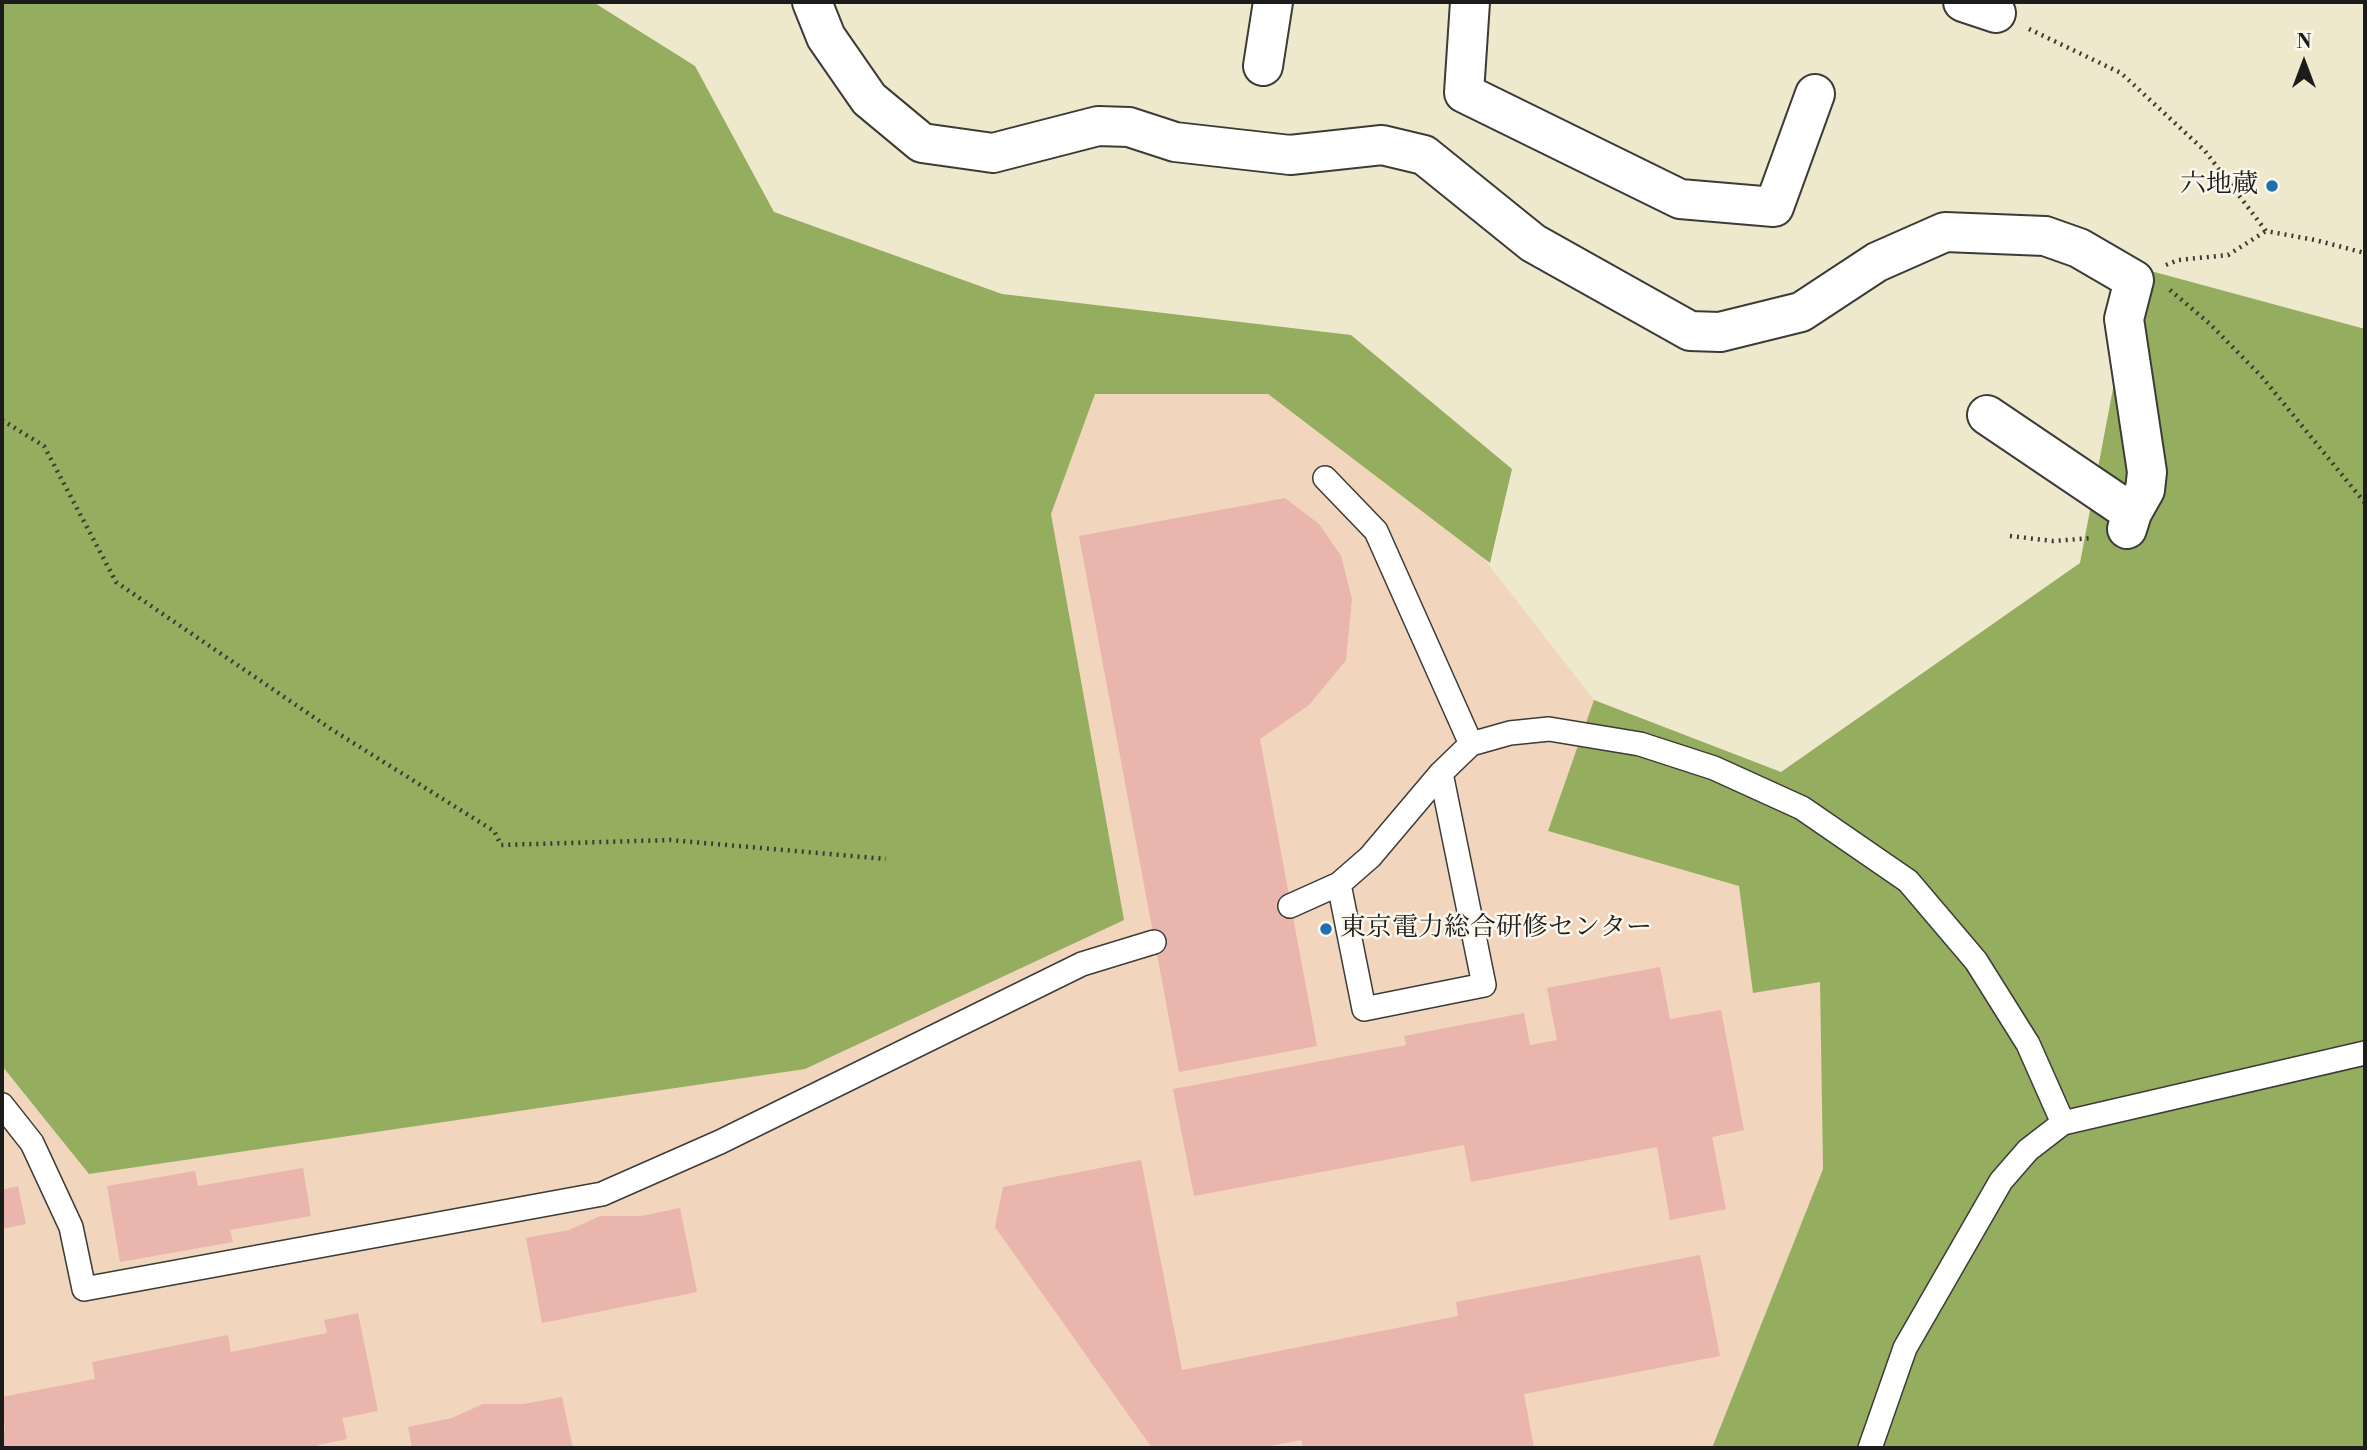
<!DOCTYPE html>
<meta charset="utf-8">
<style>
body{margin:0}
#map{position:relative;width:2367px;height:1450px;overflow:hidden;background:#eee8cc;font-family:"Libre Bodoni",serif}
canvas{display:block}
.frame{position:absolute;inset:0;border:4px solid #1c1c1c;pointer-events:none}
.north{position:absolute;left:2269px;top:28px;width:70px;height:70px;-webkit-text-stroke:5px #fbf7ec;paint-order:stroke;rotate:0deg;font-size:19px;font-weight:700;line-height:28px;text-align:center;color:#1c1c1c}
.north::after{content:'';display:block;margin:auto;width:24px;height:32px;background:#1c1c1c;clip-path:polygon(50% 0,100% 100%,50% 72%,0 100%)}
</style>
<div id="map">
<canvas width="2367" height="1450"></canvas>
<div class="frame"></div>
<div class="north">N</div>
</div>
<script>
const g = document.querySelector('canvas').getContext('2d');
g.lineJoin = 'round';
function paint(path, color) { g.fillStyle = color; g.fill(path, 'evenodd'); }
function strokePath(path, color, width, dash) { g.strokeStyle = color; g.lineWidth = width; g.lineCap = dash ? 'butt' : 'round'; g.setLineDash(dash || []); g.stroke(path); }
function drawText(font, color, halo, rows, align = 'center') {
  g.font = font + ' "Libre Bodoni","Noto Serif JP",serif'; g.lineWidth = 5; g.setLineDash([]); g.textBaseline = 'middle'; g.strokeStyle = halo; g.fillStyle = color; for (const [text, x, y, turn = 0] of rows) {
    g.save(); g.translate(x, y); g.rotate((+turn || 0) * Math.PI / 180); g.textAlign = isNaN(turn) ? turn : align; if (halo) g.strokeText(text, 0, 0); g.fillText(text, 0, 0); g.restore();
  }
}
paint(new Path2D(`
 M1095,394H1268L1481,555L1594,700L1548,831L1739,886L1753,992L1820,981L1823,1169L1712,1448H2V1067L90,1174L314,1140L1123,920L1051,514Z`), '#f1d5bd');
paint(new Path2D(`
 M2,2H593L695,66L774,212L1002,294L1351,335L1512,469L1490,563L1268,394H1095L1051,514L1124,920L805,1069L89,1174L2,1066Z
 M2136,267L2365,329V1448H1712L1823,1169L1820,982L1753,993L1739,886L1548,831L1594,700L1781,772L2080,563Z`), '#95ad5e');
paint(new Path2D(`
 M1285,498L1319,524L1341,556L1352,599L1346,660L1309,705L1260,739L1317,1046L1179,1072L1079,536Z
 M1660,967L1670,1019L1721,1010L1744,1130L1712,1137L1726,1209L1670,1220L1657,1147L1471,1182L1464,1145L1194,1196L1173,1089L1406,1045L1404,1036L1524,1013L1530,1045L1557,1040L1547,988Z
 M1141,1160L1182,1370L1458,1316L1456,1302L1700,1255L1720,1356L1524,1394L1534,1448H1303L1301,1440L1260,1448H1152L995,1227L1003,1187Z
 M303,1168L311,1216L230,1230L233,1242L120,1262L107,1186L195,1171L198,1186Z
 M18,1186L26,1224L2,1229V1190Z
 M680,1208L697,1292L542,1323L526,1238L569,1230L600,1216H641Z
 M358,1313L378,1411L342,1418L347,1439L318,1445V1448H2V1432L5,1431L2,1397L95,1379L92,1362L228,1335L231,1352L327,1333L324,1320Z
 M562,1397L573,1448H412L408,1427L452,1418L483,1404H523Z`), '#eab5ac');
const lane = new Path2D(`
 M1325,478L1376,531L1471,744
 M1339,884L1364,1009L1484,985L1441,773
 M1290,906L1339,884L1370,857L1441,773L1471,744L1510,733L1549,729L1640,744L1714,768L1802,808L1908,881L1976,961L2028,1044L2063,1123
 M2,1105L32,1143L71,1227L84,1289L602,1194L720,1142L1082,964L1154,942
 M1870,1448L1905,1348L2001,1181L2028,1150L2063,1123L2365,1053`);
const street = new Path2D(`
 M812,2L826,37L869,99L922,143L993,153L1098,126L1129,127L1175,142L1290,155L1382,145L1424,155L1533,243L1690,331L1720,332L1801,312L1877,262L1945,232L2045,236L2079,248L2134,280L2124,319L2147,472L2145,490L2132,513L2127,529
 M1470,2L1464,93L1680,199L1774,207L1815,94
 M1963,2L1996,13
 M1263,66L1273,2
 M1987,415L2132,513`);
strokePath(lane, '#3c3b36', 26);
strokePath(street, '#3c3b36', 42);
strokePath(new Path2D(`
 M2029,29L2121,73L2205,151L2266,231L2315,240L2365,253
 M2166,265L2178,260L2228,255L2266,231
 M2170,290L2210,324L2262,377L2365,503
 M2,420L44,446L116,582L331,729L494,831L501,845L670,840L886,859
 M2010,536L2053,541L2093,538`), '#3c3b36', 4.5, [2, 5]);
strokePath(lane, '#fff', 23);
strokePath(street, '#fff', 38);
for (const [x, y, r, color] of [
 [2272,186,7,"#1f6fb2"],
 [1326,929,7,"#1f6fb2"]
]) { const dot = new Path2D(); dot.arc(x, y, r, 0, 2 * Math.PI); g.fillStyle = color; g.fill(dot); strokePath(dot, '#fbf7ec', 2.5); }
drawText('26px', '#1c1c1c', '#fbf7ec', [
 ["六地蔵",2258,186],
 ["東京電力総合研修センター",1340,929,"left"]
], 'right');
</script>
